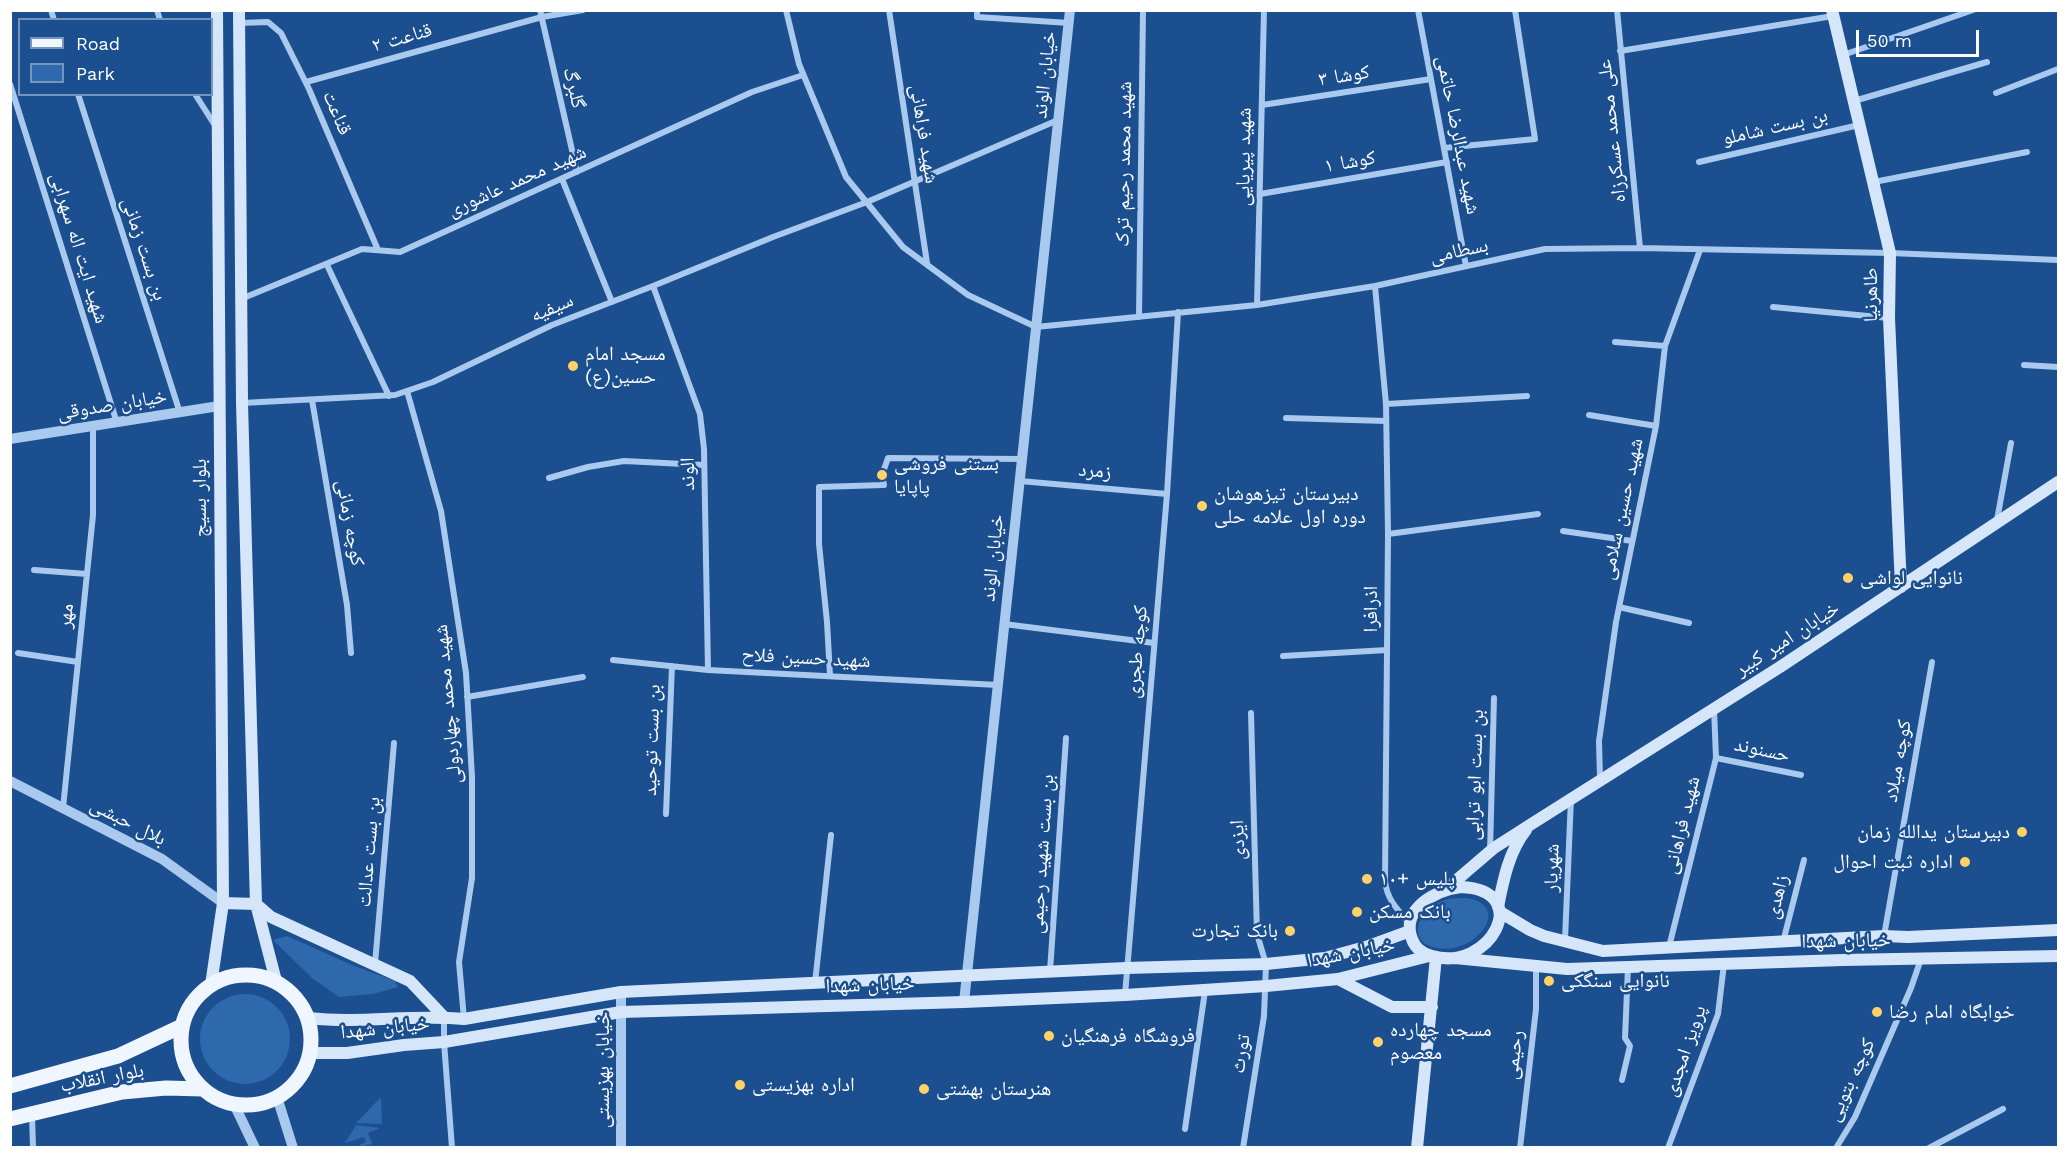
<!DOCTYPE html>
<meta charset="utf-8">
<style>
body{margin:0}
#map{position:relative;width:2069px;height:1158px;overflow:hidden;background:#1b4f8f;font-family:"Work Sans",sans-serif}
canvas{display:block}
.frame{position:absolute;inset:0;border:12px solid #fff;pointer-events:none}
.legend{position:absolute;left:18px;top:18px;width:195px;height:78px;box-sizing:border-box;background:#1b4f8f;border:2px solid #7695bc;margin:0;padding:8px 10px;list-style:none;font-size:18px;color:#fff}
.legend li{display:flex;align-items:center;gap:12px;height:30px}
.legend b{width:30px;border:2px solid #7695bc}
.scale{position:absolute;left:1856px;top:30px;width:123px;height:27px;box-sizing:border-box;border:3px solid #fff;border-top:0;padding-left:8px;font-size:18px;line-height:21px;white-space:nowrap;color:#fff;-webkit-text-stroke:4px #1b4f8f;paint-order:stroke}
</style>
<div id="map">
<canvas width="2069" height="1158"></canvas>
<div class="frame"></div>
<ul class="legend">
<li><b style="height:8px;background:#f0f6ff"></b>Road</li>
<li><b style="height:16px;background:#2e69ad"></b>Park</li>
</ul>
<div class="scale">50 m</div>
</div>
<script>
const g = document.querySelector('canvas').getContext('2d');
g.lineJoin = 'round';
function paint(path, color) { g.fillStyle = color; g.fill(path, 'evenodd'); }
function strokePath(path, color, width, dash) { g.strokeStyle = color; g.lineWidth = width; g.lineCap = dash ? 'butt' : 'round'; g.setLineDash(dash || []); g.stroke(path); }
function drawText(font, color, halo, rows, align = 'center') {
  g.font = font + ' "Work Sans","Noto Naskh Arabic",sans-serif'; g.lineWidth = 5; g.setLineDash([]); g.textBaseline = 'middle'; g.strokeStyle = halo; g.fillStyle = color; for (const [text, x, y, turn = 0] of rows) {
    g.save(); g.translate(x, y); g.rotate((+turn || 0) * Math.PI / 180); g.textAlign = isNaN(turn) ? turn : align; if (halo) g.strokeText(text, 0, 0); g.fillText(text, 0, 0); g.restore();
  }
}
paint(new Path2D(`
 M1467,898C1515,906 1473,959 1433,947C1426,945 1421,942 1419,936C1413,919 1434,903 1448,899C1454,898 1461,898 1467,898Z
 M287,936L352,965L395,981L398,987L373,994L339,997L312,978L273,940Z
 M200 1039a45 45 0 1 1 90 0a45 45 0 1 1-90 0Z
 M381,1097L382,1124L356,1123Z
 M356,1125L380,1128L368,1133L372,1144L360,1147L359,1145L366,1142L364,1137L345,1143Z`), '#2e69ad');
strokePath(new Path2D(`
 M51,10L54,20
 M157,10L160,20
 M540,10L577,172
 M786,10L799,64L846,177L903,247L968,295L1036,327L1257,305L1375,286L1545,249L1640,248L1890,253L2058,260
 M889,10L927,263
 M977,10V17L1069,23
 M1418,10L1466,266
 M1617,10L1640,248
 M240,23L268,22L281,33L309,89L378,250
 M1620,51L1833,16
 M1843,55L1973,10
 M306,82L542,17L583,10
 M10,84L117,423
 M1996,93L2058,69
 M78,94L180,413
 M195,94L216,127
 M1854,101L1987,62
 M1262,105L1431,79
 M1444,148L1535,139L1515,10
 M1699,162L1859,125
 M562,179L612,302
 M1874,182L2027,152
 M1260,194L1447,162
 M327,265L389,396
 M653,286L700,414L704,449L708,670
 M1375,286L1386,404L1388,534L1385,881C1387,900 1398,910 1410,924
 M241,299L362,249L400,252L752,92L803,75
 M1257,305L1264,10
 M1773,307L1889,318
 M1139,317L1143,10
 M1615,342L1665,346
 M2024,365L2058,367
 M407,391L441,511L466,673L472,777V878L459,962L464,1019
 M312,400L347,605L351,653
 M242,403L395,395L433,382L552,325L653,286L773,237L867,202L1058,120
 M1386,404L1527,396
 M1589,415L1656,426
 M1286,418L1386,421
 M549,478L588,467L624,461L704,465
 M1020,481L1167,494
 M1997,520L2011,443
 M1563,531L1632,541
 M1388,534L1538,514
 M34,570L87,574
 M1619,607L1689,623
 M1004,624L1154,643
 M18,653L78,662
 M1283,656L1387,650
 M613,660L708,670L998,685
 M830,675L827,622L819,544V487L884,485L882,475L888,458L1022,459
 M467,697L583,677
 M1716,758L1801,775
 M1600,779L1599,741L1616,622L1656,426L1665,346L1700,250
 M63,808L93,515V427
 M666,814L672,666
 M1490,852L1494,698
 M1884,936L1932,662
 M1565,940L1571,798
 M1783,942L1804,860
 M1669,947L1716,758L1714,709
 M375,964L394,743
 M1050,971L1066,738
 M815,983L831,835
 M1125,995L1167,494L1178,312
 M444,1018V1042L452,1148
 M1622,1080L1630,1046L1625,1038L1628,967
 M32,1114L33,1148
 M1185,1129L1205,991
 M1243,1148L1264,1016L1266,964L1257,934L1251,713
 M1520,1148L1536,1009V967
 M1668,1148L1718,1014L1724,964
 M1836,1148L1855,1117L1911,988L1921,959
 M1929,1148L2003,1109`), '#a9c9ee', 6);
strokePath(new Path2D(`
 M10,439L219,406
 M10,781L162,859L223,903
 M964,1002L1070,10
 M277,1097L293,1148
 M234,1104L255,1148
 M621,1148V992`), '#a9c9ee', 10);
strokePath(new Path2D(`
 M239,10L242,403L256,904L276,981
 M1832,10L1890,253L1889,318L1901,587
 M1461,887C1535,890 1490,973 1432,956C1423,954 1415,948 1412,939C1400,909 1436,890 1461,887Z
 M1445,890L1494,848L1533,823L1780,667L2058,482
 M223,903L256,904L271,917L410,981L444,1017
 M1498,907C1503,881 1509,851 1526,830
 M1500,912L1530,930L1544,936L1603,951L1884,936L1908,937L2058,930
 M1455,958L1567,969L1843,960L2058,956
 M1338,979L1392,1007H1432
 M211,985L223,903L217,10
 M309,1018C360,1024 412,1014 464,1019L621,992L1126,968L1266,964L1325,958L1369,946L1410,931
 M310,1053H347L404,1045L444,1042L621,1012L964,1002L1125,995L1266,986L1338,979L1429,956
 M1417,1148L1436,957`), '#d6e6fa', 12);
strokePath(new Path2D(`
 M181 1040a65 65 0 1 1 130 0a65 65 0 1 1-130 0Z
 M10,1086L118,1056L182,1026
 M10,1119L122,1092L166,1088L203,1089`), '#f0f6ff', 15);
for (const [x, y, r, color] of [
 [573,366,6,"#ffd166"],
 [882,475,6,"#ffd166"],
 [1202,506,6,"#ffd166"],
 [1848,578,6,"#ffd166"],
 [2022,832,6,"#ffd166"],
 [1965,862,6,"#ffd166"],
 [1367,879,6,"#ffd166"],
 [1357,912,6,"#ffd166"],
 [1290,931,6,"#ffd166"],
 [1549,981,6,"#ffd166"],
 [1877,1012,6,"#ffd166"],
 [1049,1036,6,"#ffd166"],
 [1378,1042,6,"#ffd166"],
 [740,1085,6,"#ffd166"],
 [924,1089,6,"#ffd166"]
]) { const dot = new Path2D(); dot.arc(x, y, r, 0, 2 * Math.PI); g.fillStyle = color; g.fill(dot); strokePath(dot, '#1b4f8f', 2); }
drawText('20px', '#fff', '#1b4f8f', [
 ["قناعت ۲",402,38,-16],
 ["خیابان الوند",1045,75,-84],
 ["کوشا ۳",1344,76,-9],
 ["گلبرگ",574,88,77],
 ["قناعت",337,113,67],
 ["بن بست شاملو",1775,127,-13],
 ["علی محمد عسکرزاه",1612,131,-96],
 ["شهید فراهانی",924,134,81],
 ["شهید عبدالرضا حاتمی",1458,135,79],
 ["شهید پیریایی",1244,157,-89],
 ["کوشا ۱",1350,162,-10],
 ["شهید محمد رحیم ترک",1124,164,-89],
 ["شهید محمد عاشوری",517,181,-24],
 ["شهید ایت اله سهرابی",79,248,73],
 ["بن بست زمانی",144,249,72],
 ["بسطامی",1459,251,-12],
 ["طاهرنیا",1871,295,-90],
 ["سیفیه",552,308,-23],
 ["خیابان صدوقی",112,405,-9],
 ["زمرد",1095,471,5],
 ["الوند",688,474,-91],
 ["بلوار بسیج",200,498,-90],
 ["شهید حسین سلامی",1622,509,-78],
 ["کوچه زمانی",350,523,80],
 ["خیابان الوند",993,558,-84],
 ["اذرافرا",1371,609,-90],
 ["مهر",66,616,-84],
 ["خیابان امیر کبیر",1787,639,-33],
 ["کوچه طجری",1137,652,-85],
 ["شهید حسین فلاح",806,658,3],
 ["شهید محمد چهاردولی",448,704,-95],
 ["بن بست توحید",652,740,-88],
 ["حسنوند",1762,750,12],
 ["کوچه میلاد",1898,761,-80],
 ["بن بست ابو ترابی",1475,775,-88],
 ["بلال حبشی",128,822,27],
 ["شهید فراهانی",1682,825,-76],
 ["ایزدی",1238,840,-92],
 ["بن بست عدالت",369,852,-85],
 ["بن بست شهید رحیمی",1042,854,-86],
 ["شهریار",1552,868,-88],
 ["زاهدی",1777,897,-76],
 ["خیابان شهدا",1846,941,-1],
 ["خیابان شهدا",1351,953,-11],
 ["خیابان شهدا",870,985,-2],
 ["خیابان شهدا",385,1028,-6],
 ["پرویز امجدی",1685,1051,-71],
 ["تورث",1241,1054,-81],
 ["رحیمی",1514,1055,-83],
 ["خیابان بهزیستی",603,1070,-90],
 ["بلوار انقلاب",102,1078,-11],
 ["کوچه بتویی",1851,1080,-65]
]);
drawText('20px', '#fff', '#1b4f8f', [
 ["مسجد امام",585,354],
 ["حسین(ع)",585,377],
 ["بستنی فروشی",894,464],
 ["پاپایا",894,487],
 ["دبیرستان تیزهوشان",1214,494],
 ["دوره اول علامه حلی",1214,517],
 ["نانوایی لواشی",1860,578],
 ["دبیرستان یدالله زمان",2010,832,"right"],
 ["اداره ثبت احوال",1953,862,"right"],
 ["پلیس +۱۰",1379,879],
 ["بانک مسکن",1369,912],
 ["بانک تجارت",1278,931,"right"],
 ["نانوایی سنگکی",1561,981],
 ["خوابگاه امام رضا",1889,1012],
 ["مسجد چهارده",1390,1030],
 ["معصوم",1390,1053],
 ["فروشگاه فرهنگیان",1061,1036],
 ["اداره بهزیستی",752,1085],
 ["هنرستان بهشتی",936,1089]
], 'left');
</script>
